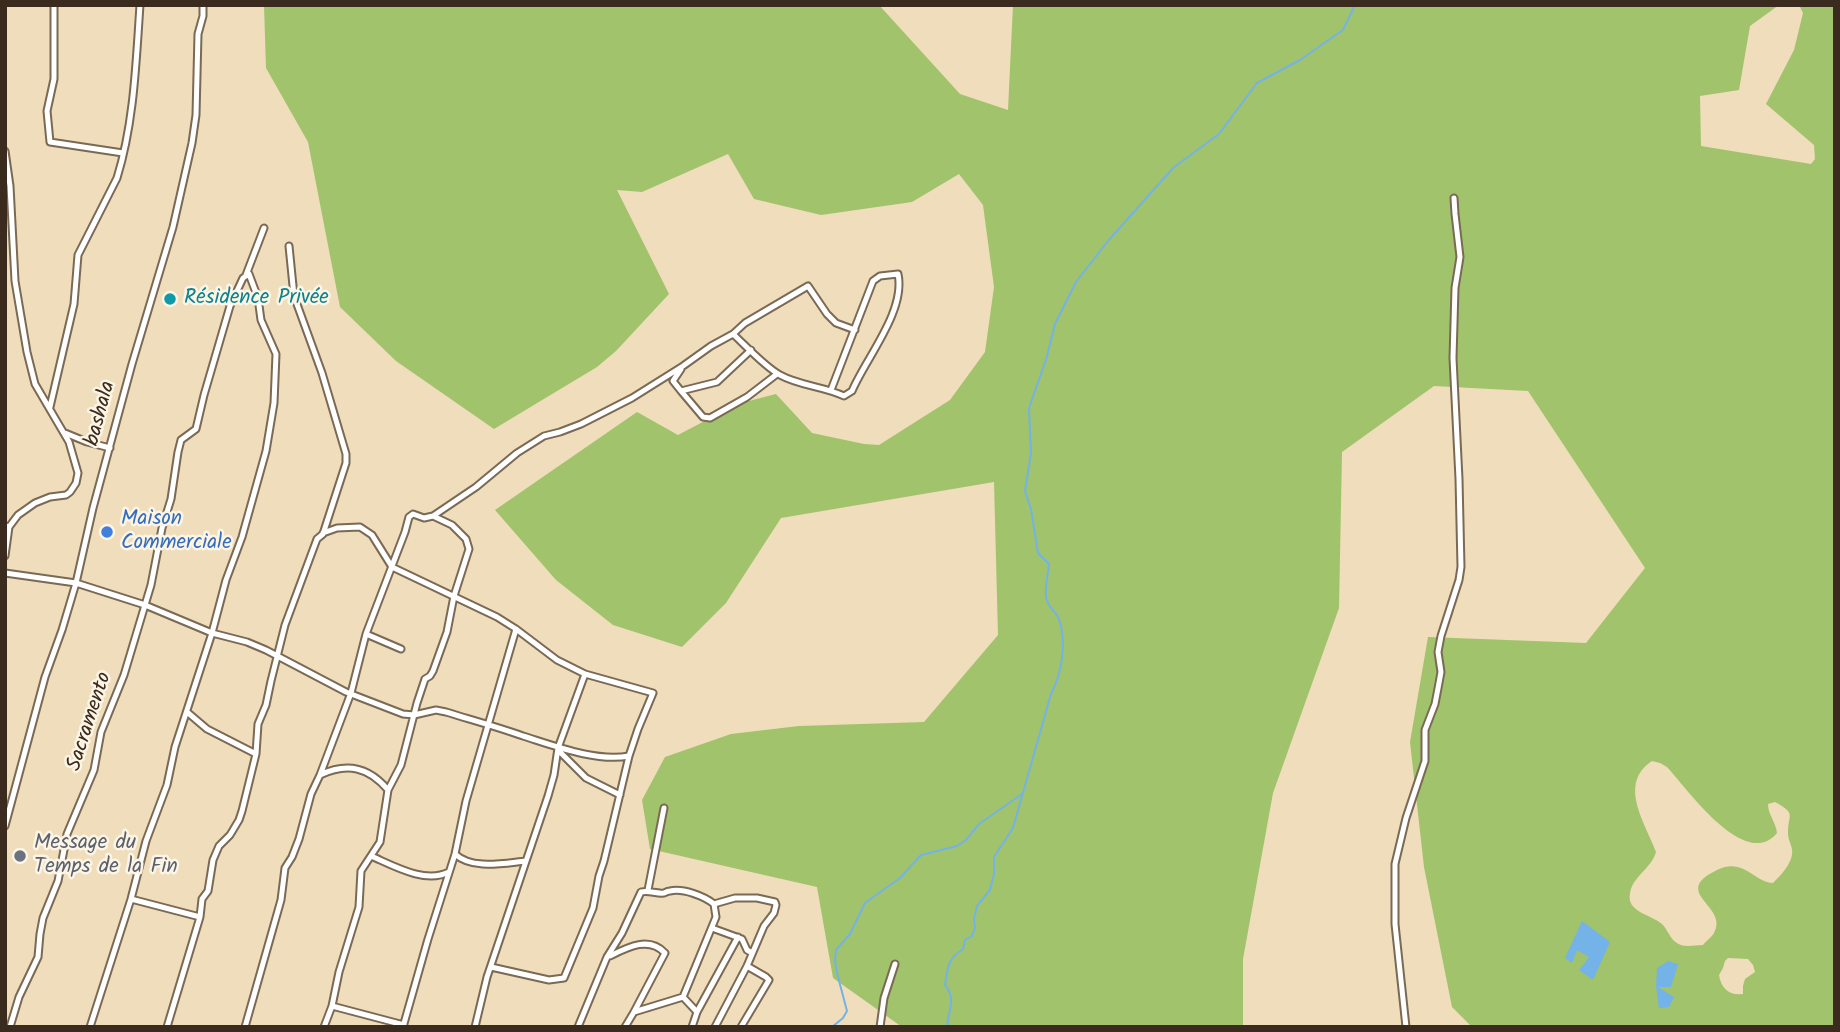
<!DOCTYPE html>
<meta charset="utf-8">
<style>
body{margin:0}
#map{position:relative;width:1840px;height:1032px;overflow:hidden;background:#efddbb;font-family:Kalam,sans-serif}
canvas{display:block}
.frame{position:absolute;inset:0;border:7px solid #3b2a1e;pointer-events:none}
</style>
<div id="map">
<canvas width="1840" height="1032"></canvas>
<div class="frame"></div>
</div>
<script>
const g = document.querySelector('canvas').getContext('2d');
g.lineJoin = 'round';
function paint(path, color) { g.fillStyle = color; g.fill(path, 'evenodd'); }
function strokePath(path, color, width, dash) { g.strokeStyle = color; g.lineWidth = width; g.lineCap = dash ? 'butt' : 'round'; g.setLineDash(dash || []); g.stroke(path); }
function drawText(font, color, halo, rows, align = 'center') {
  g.font = font + ' Kalam,sans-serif'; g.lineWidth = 5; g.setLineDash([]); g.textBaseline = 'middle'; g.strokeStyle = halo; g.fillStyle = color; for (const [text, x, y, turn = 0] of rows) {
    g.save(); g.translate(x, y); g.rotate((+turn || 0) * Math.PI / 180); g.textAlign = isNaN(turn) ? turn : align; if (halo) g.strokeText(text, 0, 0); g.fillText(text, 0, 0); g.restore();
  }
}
paint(new Path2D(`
 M264,5H879L960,94L1008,110L1013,5H1779L1750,26L1739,90L1700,96L1701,146L1811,164L1815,159L1814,145L1766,104L1794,50L1803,13L1799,5H1835V1027H1472L1452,1007L1424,867L1410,742L1428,637L1586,643L1645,568L1528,391L1434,386L1342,452L1339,608L1273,793L1243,959V1027H902L833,978L817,887L650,849L642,800L665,757L731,734L799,726L924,722L998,635L994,482L781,518L726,603L682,647L613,625L556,580L495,510L637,412L678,435L737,404L776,394L812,433L864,444L879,445L950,400L985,352L994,287L983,205L959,174L912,202L821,215L754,199L728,154L642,192L617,190L669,294L616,351L597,367L494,429L396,361L340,307L308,142L266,68ZM1652,761L1660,763L1667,767C1686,787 1745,872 1777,833C1776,822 1768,815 1768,804L1775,802C1797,814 1788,814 1788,833C1788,839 1791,844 1792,849C1794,862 1781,875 1773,883C1753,882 1744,857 1717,870C1669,893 1730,906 1714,933C1712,937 1706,941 1703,945C1696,945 1687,947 1681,945C1671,942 1669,932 1663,925C1652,914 1626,913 1630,893C1633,876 1651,869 1656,852C1646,824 1617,784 1652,761ZM1728,958L1748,959L1753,965L1755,972L1745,979L1743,986V994C1729,996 1721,988 1719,975L1723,968L1725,961Z`), '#a1c36c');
paint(new Path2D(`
 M1582,921L1610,942L1593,980L1579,970L1589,957L1577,950L1572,963L1565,958Z
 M1668,961L1678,964L1671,987H1658L1674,997L1669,1007L1659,1008L1656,986L1657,968Z`), '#73b3e7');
strokePath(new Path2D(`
 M832,1027L843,1018L847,1011L837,973L835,960L836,950L850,934L865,903L900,878L921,855L957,846L966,840L979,824L1022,794
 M947,1027C948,1011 957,999 945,985C948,968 947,959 963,949L965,940L972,936L975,928L974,919L977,906L990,890L994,874V857L1013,828L1051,694C1062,673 1067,643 1059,619C1056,611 1047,607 1046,597C1045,586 1048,574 1049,564L1038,553L1031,509L1025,491L1031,453L1029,408L1046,360L1055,324L1076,282L1108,241L1173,168L1219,134L1257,83L1300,60L1343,30L1355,5`), '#73b3e7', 2);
const minor = new Path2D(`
 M54,5V79L47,111L50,142L123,153
 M5,151L10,186L15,281L27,352L35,384L69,442L78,473L76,483L70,492L66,495L50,497L35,503L18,515L9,527
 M246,275L264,228
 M733,334C746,346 765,367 780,375C800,386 823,386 844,396L852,391C866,358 906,311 898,274L880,276L873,281L831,390
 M681,369L673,381L681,391L717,382L751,350
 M681,391L703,417L710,418L747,397L777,374
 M50,407L74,304L78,255L117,178C134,123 136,63 140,5
 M65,433L87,442L110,448
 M5,526L9,527L5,556
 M323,533L337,528L360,527L372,535L392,567L497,617L516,629L557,660L585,674L653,693L638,729L629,756L604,861L599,876L593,908L564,978L549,980L491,967
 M5,573L76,583L145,605L212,633L247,642L266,650L346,692L403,714L414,715L436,710L446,712C472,720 498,727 523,736C555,746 596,762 629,756
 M366,634L401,649
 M187,712L207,729L256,754
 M558,750L586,778L620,795
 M320,775C347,762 369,767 388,790
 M5,826L45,677L62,630L76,583L93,508L132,364L173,227L192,143L196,115L198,34L203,16V5
 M455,854C472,870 504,863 526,861
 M371,856C394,866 425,884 449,872
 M648,890L664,808
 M131,899L200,917
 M712,928L742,939L747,950L752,953
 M610,956C628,947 649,936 665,953L634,1012L625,1027
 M683,997L716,917L714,904
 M683,997L697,1012
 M332,1006L404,1025
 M634,1012L683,997
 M10,1027L19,997L38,957L40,934L43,918L58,881L67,834L94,770L101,732L124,675L151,585L162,528L171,499L178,452L181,440L196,429L204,395L230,306L243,278L249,274L258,298L261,320L276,354L274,403L266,451L242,537L226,580L212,633L175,747L167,785L146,841L131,899L90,1027
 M167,1027L200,917L202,899L208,891L213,860L219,846L230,835L239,820L242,811L256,754L258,724L266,705L271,681L285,625L317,539L323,534L346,463V454L322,373L294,296L289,246
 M245,1027L281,900L285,868L292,857L299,839L311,794L320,775L351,693L366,634L405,532L409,517L413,514L424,518L433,516
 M324,1027L332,1006L339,972L359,907L361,871L380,842L388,790L401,765L417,703L425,679L430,676L433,671L447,632L454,596L469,549L466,539L452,525L433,516L476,487L517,453L544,436L560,432L581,424L632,398L683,366L711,346L733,334L745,323L808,286L827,314L836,323L855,330
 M403,1027L428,939L455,854L466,801L516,629
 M475,1027L487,977L548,796L554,775L558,748L585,674
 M578,1027L607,957L622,933L641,892C649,890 656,894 664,893C666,892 668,891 670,891C683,888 704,896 714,904L735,898H757L775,902L776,905L774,913L764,926L747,966L715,1027
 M692,1027L697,1012L738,937
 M741,1027L769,980L766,977L747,966
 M880,1027L884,998L895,964
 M1406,1027L1395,924V864L1406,818L1425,761V730L1435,704L1439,683L1441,672L1438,652L1441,636L1459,580L1461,567L1459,479L1453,358L1455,288L1460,257L1455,214L1454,198`);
strokePath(minor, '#7a6955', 9);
strokePath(minor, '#fff', 5);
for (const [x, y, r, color] of [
 [170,299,7,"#0f9aa8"],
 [107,532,7,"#3f7fe0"],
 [20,856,7,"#6b7280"]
]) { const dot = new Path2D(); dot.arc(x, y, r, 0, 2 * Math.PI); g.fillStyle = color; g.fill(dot); strokePath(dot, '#fcf5e5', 2.5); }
drawText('21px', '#0d838f', '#fcf5e5', [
 ["Résidence Privée",184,299]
], 'left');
drawText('21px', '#3b2a1e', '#fcf5e5', [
 ["bashala",102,414,-75],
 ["Sacramento",91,722,-72]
]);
drawText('21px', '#366cbe', '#fcf5e5', [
 ["Maison",121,520],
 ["Commerciale",121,544]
], 'left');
drawText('21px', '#5b616d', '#fcf5e5', [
 ["Message du",34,844],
 ["Temps de la Fin",34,868]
], 'left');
</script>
